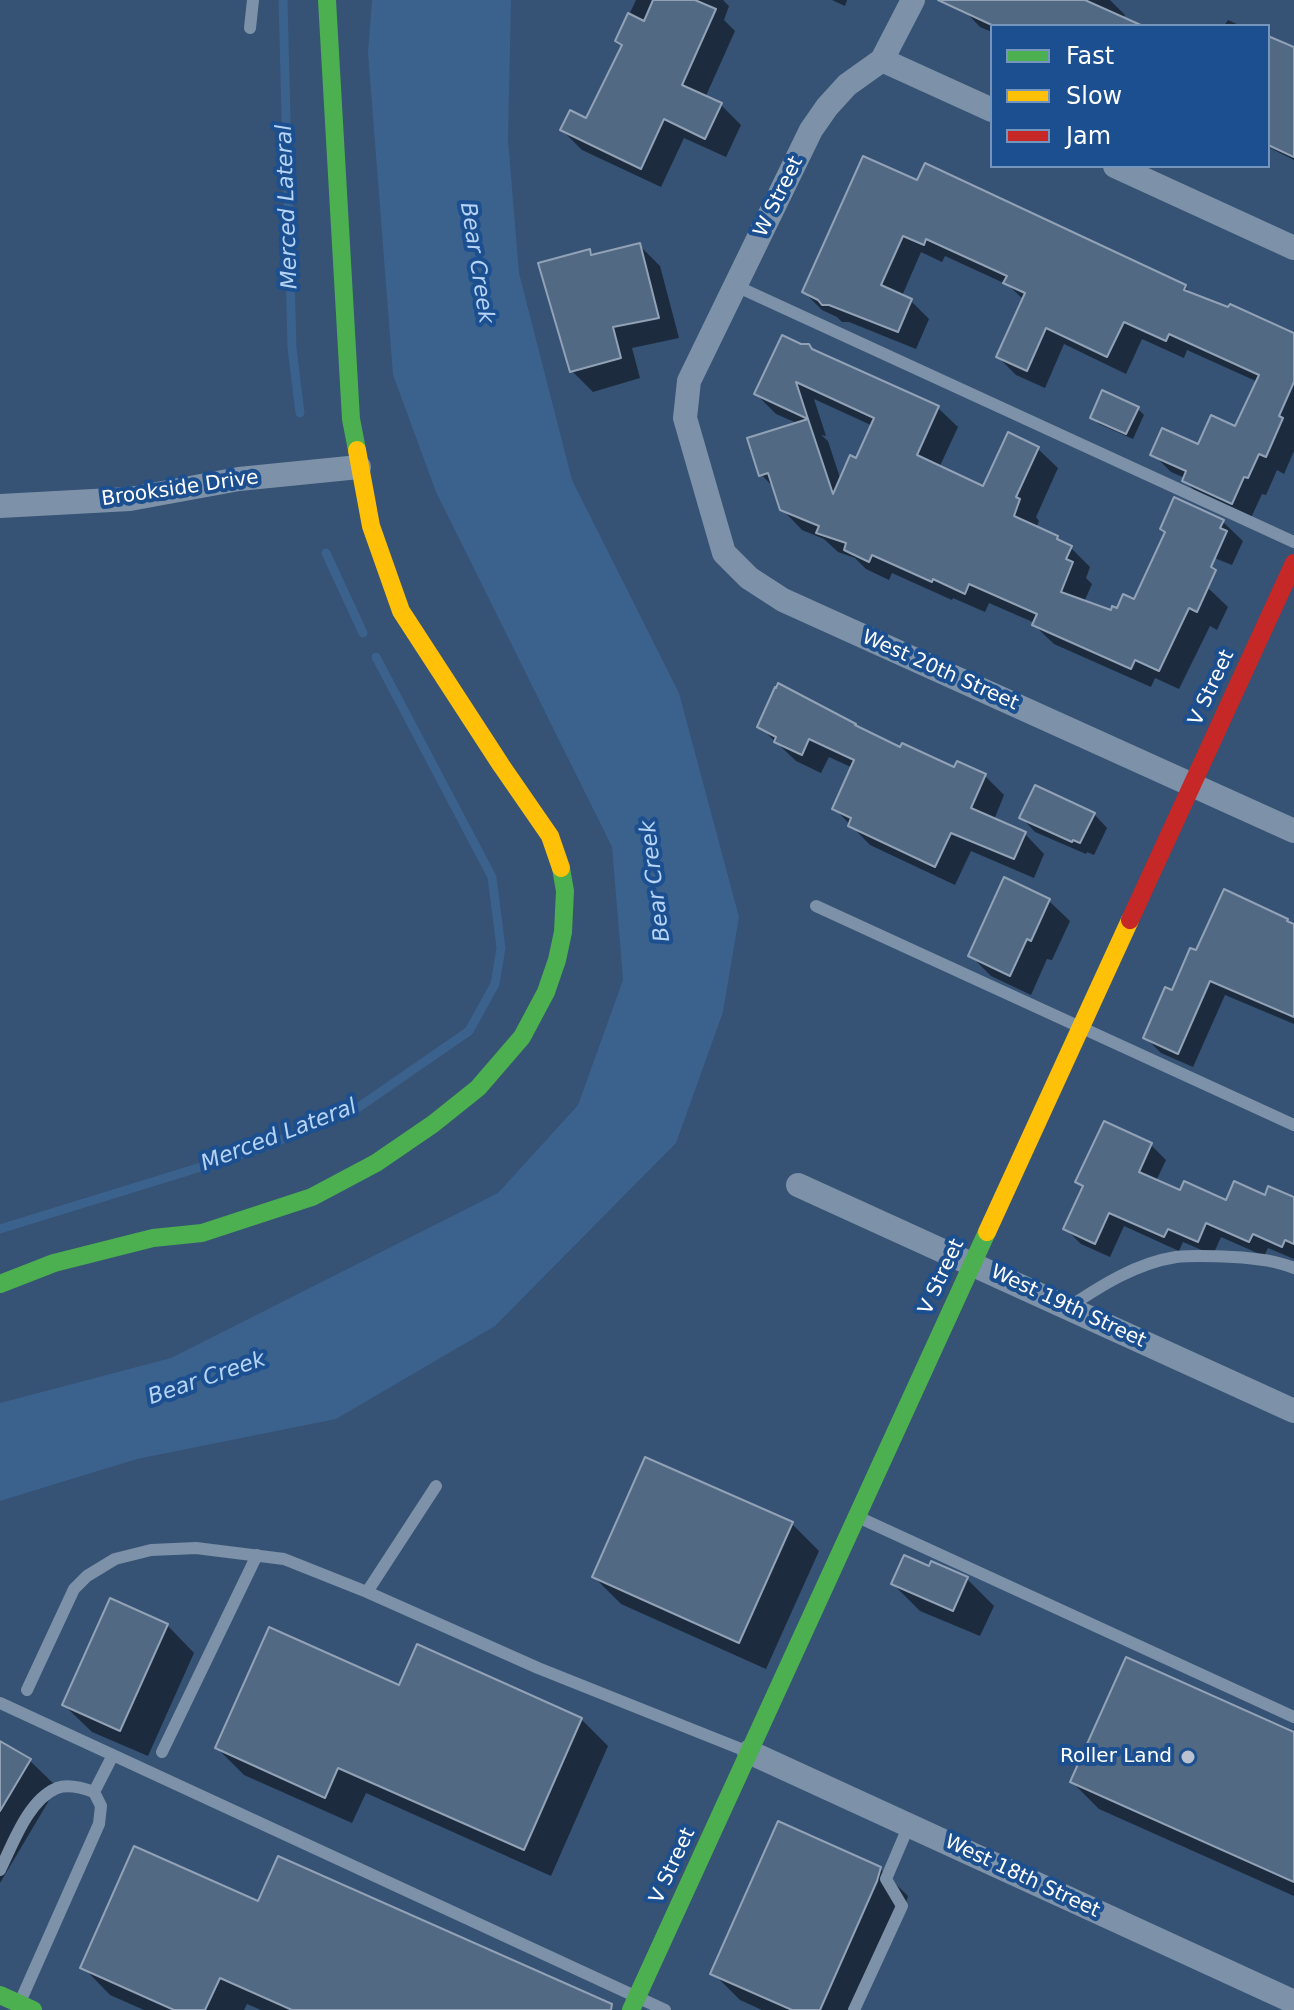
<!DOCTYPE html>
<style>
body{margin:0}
#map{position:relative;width:1294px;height:2010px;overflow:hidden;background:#365274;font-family:"DejaVu Sans",sans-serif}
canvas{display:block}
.legend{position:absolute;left:990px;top:24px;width:280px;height:144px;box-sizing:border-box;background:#1b4f8f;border:2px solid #7695bc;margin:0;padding:10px 14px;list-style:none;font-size:24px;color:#fff}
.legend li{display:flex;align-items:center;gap:16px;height:40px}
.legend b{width:40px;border:2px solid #7695bc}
</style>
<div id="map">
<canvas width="1294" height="2010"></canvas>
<ul class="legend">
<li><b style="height:10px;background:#4caf50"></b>Fast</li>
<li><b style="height:10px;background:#ffc107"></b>Slow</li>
<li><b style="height:10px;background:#c62828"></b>Jam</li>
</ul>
</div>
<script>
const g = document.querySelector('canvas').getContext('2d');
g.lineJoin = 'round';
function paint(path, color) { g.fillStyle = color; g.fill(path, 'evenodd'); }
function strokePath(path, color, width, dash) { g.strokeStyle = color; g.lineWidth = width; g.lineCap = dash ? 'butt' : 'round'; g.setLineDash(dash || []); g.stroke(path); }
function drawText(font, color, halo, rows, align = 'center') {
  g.font = font + ' "DejaVu Sans",sans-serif'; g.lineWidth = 8; g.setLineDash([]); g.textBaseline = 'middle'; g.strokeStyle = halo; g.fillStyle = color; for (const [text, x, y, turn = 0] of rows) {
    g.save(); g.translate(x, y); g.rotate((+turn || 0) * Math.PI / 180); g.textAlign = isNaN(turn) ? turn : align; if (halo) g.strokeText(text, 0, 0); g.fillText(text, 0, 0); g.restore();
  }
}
paint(new Path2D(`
 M372,0H511L508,140L519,273L572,480L679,693L739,917L723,1012L676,1143L495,1326L336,1419L137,1459L0,1501V1403L171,1358L498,1193L578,1105L623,980L612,847L436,492L393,375L368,53Z`), '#3b618d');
paint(new Path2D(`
 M636,0H723L729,6L724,20L735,31L705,98L721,105L741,125L726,157L684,138L661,187L582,150L562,130L587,120L623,47L617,41Z
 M832,0H847L845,6Z
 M969,0H1110L1125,15L1123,19L1138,26H992V32L980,27L964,10Z
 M1228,20L1241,26H1224Z
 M1268,57L1294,68V160L1268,147Z
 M918,183L1185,287L1194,296L1294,335V451L1284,474L1277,470L1266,495L1262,494L1250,520L1202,498L1184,480L1185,478L1171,472L1153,454L1199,446L1236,428L1258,382L1187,350L1184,358L1142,339L1126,374L1064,344L1045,388L1016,375L998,357L1024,300L1008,285L945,256L942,262L921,252L902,296L911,301L929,319L916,349L849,322H842L837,317L822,310L804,292Z
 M639,245L660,266L679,338L632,348L640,378L593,392L572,371L590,251L595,256Z
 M812,351L938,408L958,427L939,468L984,489L1038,449L1058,468L1036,517L1039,521L1036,528L1057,538L1064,545L1070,547L1090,567L1086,578L1092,584L1084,602L1112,613L1135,602L1223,522L1243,541L1232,565L1212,557L1208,588L1228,607L1217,630L1210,626L1179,689L1155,678L1151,687L1054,644L1034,625L1035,623L989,603L985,612L953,598L952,600L892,573L889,580L866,569L855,558L838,552L824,539L802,530L782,509L775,489L761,474L799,424L776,414L756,394ZM814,399L873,426L857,461L841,481L828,441L821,435L826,436Z
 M1138,409L1144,415L1133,439L1099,424L1093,418Z
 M760,727L901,750L955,769L985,776L1004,795L994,820L1025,834L1044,854L1034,878L971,851L955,885L870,845L835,809L853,768L829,757L821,773L796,761Z
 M1094,814L1107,828L1094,855L1087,852L1086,854L1035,832L1022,818Z
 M1049,901L1070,921L1052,960L1047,959L1031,995L991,976L970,955Z
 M1287,921L1294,927V1024L1225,995L1193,1067L1161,1053L1146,1038L1197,953Z
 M1151,1145L1166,1160L1156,1181L1181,1192L1227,1202L1266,1198L1294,1200V1259L1268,1248L1264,1256L1221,1237L1213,1255L1183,1242L1179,1251L1124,1226L1110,1257L1081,1244L1066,1229L1085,1188L1078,1181Z
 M792,1524L819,1551L766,1669L621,1604L594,1577Z
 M967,1579L994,1606L980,1636L920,1611L893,1584Z
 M167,1625L194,1653L148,1756L92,1732L64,1705Z
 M400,1687L581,1719L608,1746L551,1876L366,1793L352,1823L244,1775L217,1748Z
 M1294,1734V1896L1099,1809L1072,1782Z
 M0,1743L29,1760L57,1787L0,1883Z
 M880,1869L908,1896L904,1909L859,2010H762L740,2000L713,1973Z
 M259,1904L603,2010H261L247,2004L244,2010H144L110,1995L83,1967Z`), '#0007');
strokePath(new Path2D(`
 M283,0L292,348L300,413
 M326,553L363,633
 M0,1229L253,1151L356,1109L469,1031L495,984L501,948L492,877L376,657`), '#3b618d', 9);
const building = new Path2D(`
 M653,0H695L716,9L682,85L722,103L705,139L664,119L641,169L560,130L570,110L586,118L622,45L615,41L628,13L644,21Z
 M938,0H1085L1143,26H994Z
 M1268,36L1294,47V157L1268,145Z
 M863,156L917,180L925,163L1186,285L1184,290L1228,307L1230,304L1294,333V382L1279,416L1283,418L1266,457L1259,454L1248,478L1244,477L1232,504L1182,481L1186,471L1150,455L1162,428L1198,444L1211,415L1235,426L1259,375L1169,334L1166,341L1124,322L1107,357L1046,328L1027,371L996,357L1025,293L1003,283L1007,276L926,239L924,245L903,236L881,285L912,299L898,332L829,305H822L818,300L802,292Z
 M640,243L659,318L613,327L621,358L570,372L538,263L590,249L591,255Z
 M782,335L801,344H809L812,349L939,406L917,455L983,486L1008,432L1039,447L1016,497L1020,499L1014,516L1058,536L1057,539L1072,546L1066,559L1073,562L1061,592L1111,610L1112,606L1117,608L1123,594L1134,599L1165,532L1160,529L1174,497L1224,520L1220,528L1227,531L1211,567L1216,570L1197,612L1189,608L1159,671L1135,660L1131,669L1032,625L1037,614L969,584L965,594L933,579L932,582L872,555L869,562L844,550L846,543L816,533L819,526L780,510L768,473L759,476L747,438L808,419L833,494L850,455L856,458L874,418L796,382L808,419L754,394Z
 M1102,390L1139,407L1126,434L1090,418Z
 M778,683L856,724L855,725L900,747L902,743L954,767L957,761L986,774L971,808L1026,832L1014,859L951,833L935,867L848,826L851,818L832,809L854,760L809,739L802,755L774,742L776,737L757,727L775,687L776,688Z
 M1035,785L1095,813L1080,843L1073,840L1072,842L1019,818Z
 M1004,877L1050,899L1031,941L1027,939L1010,976L968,956Z
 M1224,889L1288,919L1287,921L1294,924V1017L1210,981L1178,1054L1143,1038L1165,987L1172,990L1190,948L1196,950Z
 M1104,1121L1152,1143L1139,1172L1180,1190L1184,1181L1226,1200L1234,1181L1265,1195L1268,1186L1294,1197V1244L1285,1240L1282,1247L1253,1234L1249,1242L1206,1223L1198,1242L1168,1229L1164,1237L1109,1213L1095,1244L1063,1229L1083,1186L1075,1182Z
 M645,1457L793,1522L739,1643L592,1577Z
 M904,1555L929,1566L931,1561L968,1577L953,1611L891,1584Z
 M110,1598L168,1624L120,1731L62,1705Z
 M269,1627L399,1685L417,1644L582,1718L524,1850L338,1768L325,1798L215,1748Z
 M1126,1657L1294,1732V1882L1070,1782Z
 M0,1741L31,1759L0,1811Z
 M778,1821L881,1867L877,1881L820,2010H792L710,1974Z
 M134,1846L258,1901L278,1856L612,2004L611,2010H292L220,1978L205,2010H174L80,1968Z`);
paint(building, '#526984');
strokePath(building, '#92a2b6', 2);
strokePath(new Path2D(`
 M250,28L253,0
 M736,286L1294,542
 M816,906L1294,1125
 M1069,1307C1102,1285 1137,1263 1176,1257C1195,1255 1214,1256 1233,1257C1253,1258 1275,1260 1294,1268
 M860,1518L1294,1717
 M367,1592L436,1486
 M27,1690L74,1589L87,1576L115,1559L151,1550L196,1548L284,1559L367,1592L538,1668L746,1751
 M0,1703L665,2010
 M162,1752L257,1555
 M94,1792L113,1755
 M0,1870C13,1844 28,1800 57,1788C68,1784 83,1788 94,1792L101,1806L99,1824L20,2002
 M854,2010L902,1906L886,1879L909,1825`), '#7d92a8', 12);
strokePath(new Path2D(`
 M913,0L882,60L847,85L827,107L811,130L689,381L685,418L724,553L749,578L783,600L1294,831
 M882,60L992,110
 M1115,166L1294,248
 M0,506L130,499L239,479L359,467
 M798,1185L1294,1411
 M749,1752L1294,2002`), '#7d92a8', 24);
strokePath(new Path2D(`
 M327,0L351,419L357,450
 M0,1284L54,1263L153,1238L202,1233L312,1197L376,1163L433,1124L478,1088L522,1037L546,992L557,960L563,932L565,891L561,868
 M0,1995L33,2010
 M631,2010L987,1232`), '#4caf50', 18);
strokePath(new Path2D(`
 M357,450L371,526L401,611L501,765L550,836L561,868
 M987,1232L1130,920`), '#ffc107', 18);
strokePath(new Path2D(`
 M1130,920L1294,563`), '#c62828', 18);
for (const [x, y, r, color] of [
 [1188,1757,8,"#b9c2ce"]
]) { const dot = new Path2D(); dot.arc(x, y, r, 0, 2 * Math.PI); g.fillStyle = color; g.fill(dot); strokePath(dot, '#1b4f8f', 3); }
drawText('20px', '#fff', '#1b4f8f', [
 ["W Street",779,197,-64],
 ["Brookside Drive",180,489,-8],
 ["West 20th Street",940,671,24],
 ["V Street",1212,688,-65],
 ["V Street",942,1277,-65],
 ["West 19th Street",1068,1307,25],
 ["V Street",673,1866,-65],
 ["West 18th Street",1022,1877,25]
]);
drawText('20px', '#fff', '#1b4f8f', [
 ["Roller Land",1172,1757]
], 'right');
drawText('italic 22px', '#b5d3f5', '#1b4f8f', [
 ["Merced Lateral",288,207,-92],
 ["Bear Creek",476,263,81],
 ["Bear Creek",656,881,-97],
 ["Merced Lateral",279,1136,-21],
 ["Bear Creek",207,1379,-19]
]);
</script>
